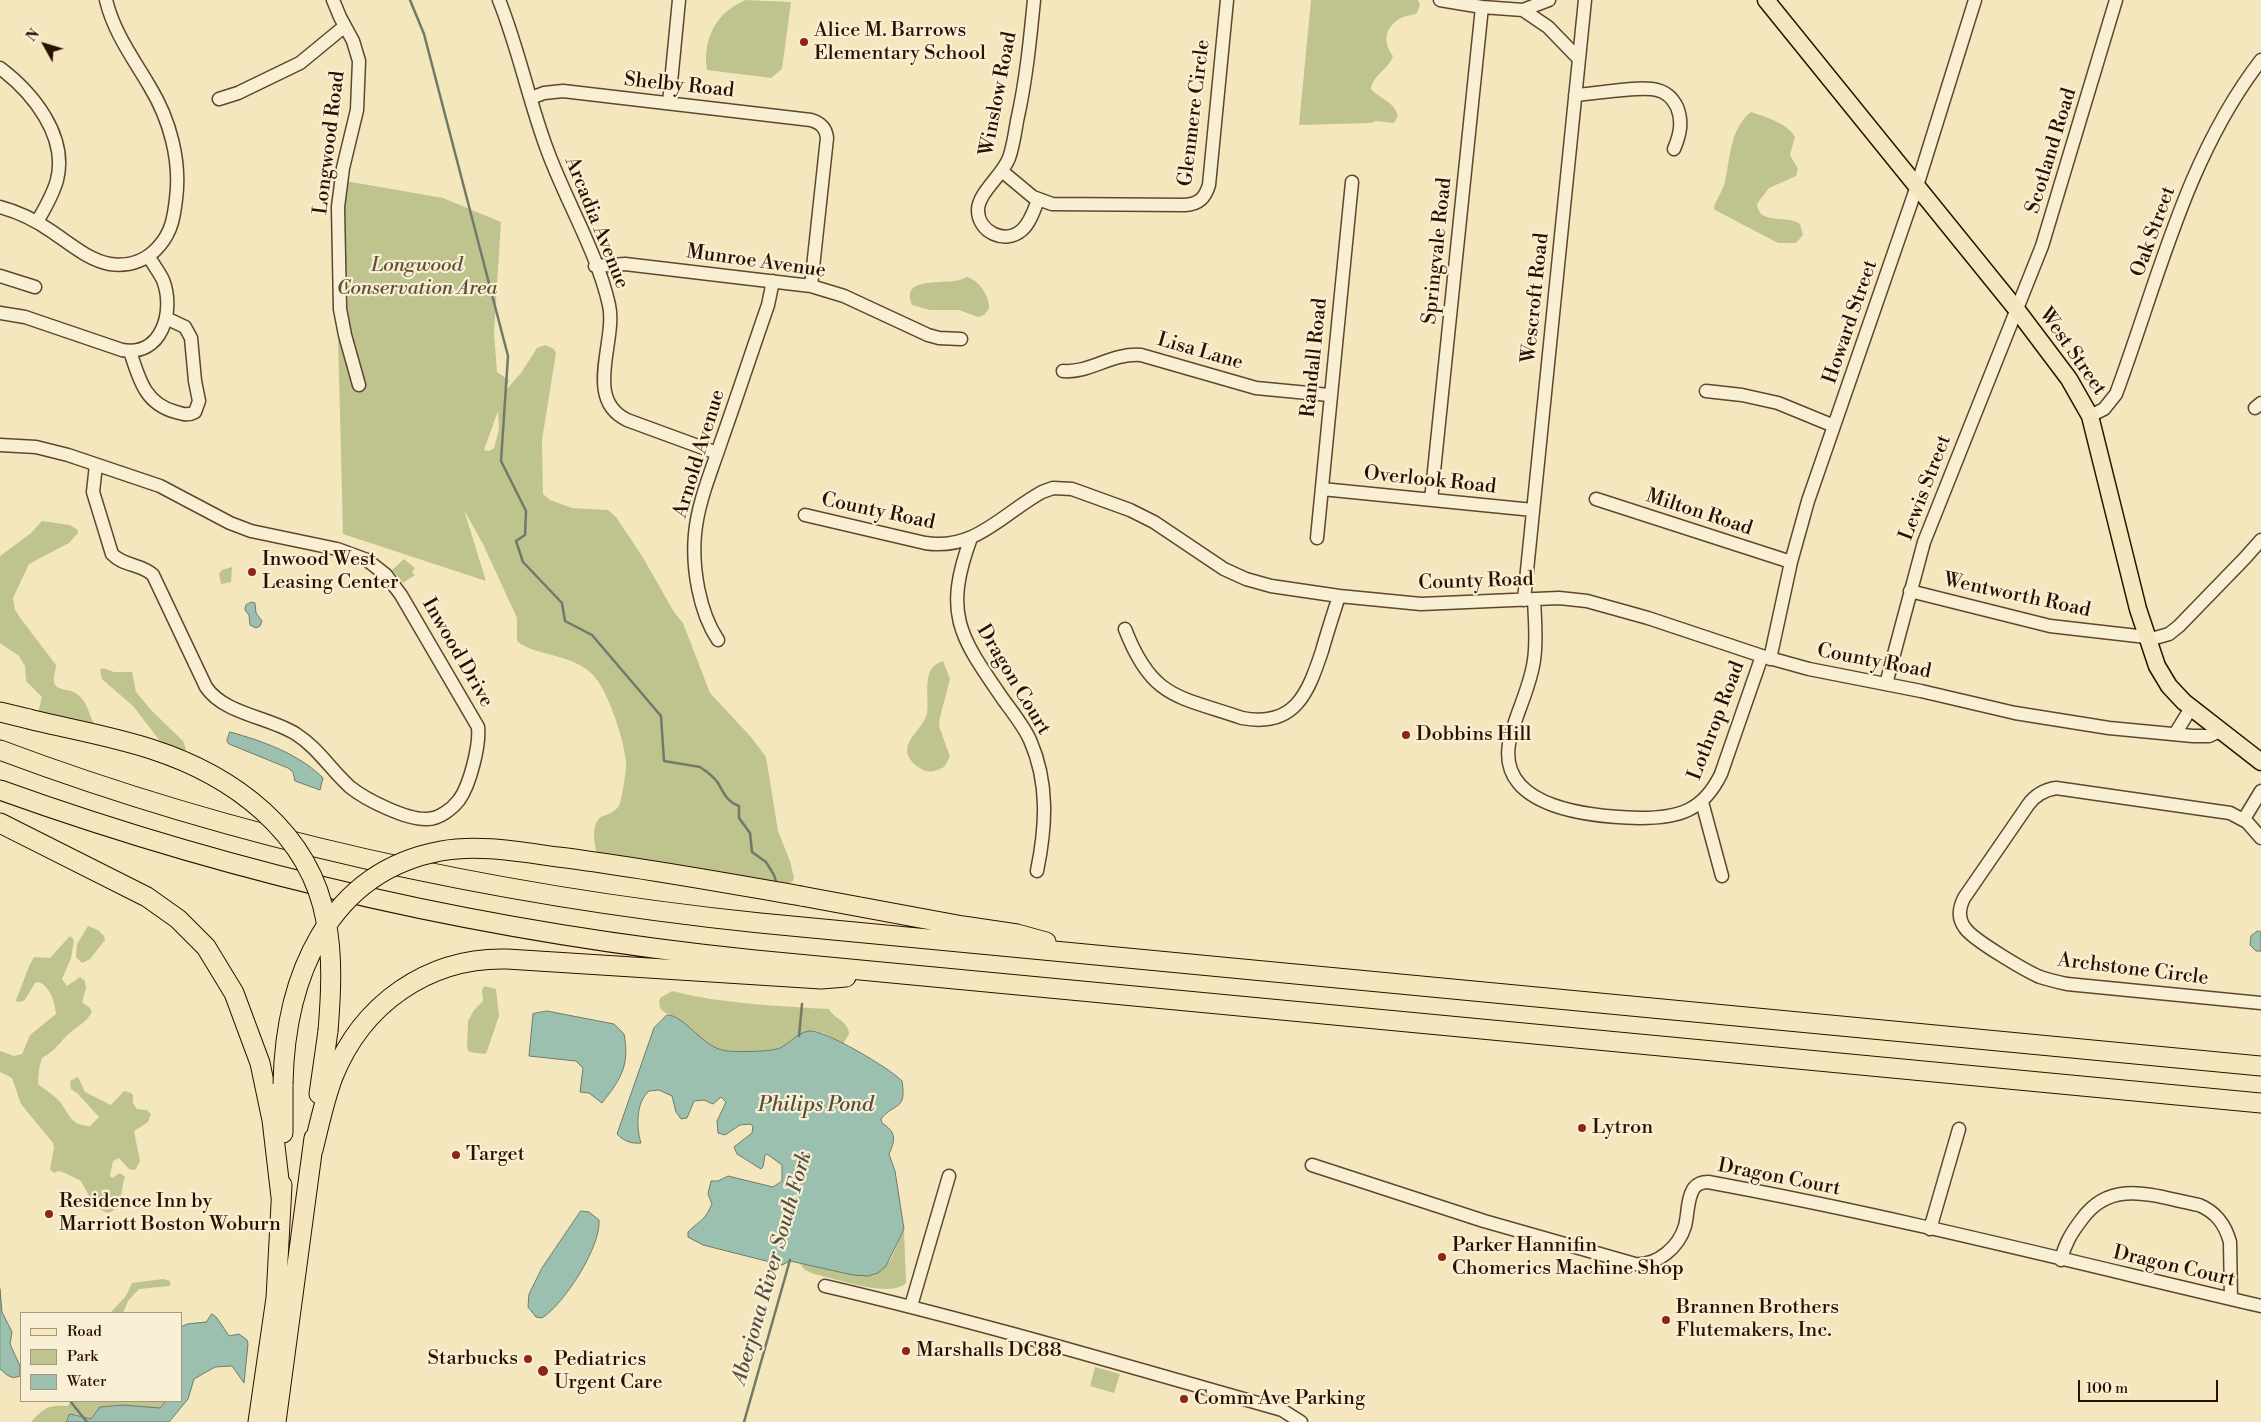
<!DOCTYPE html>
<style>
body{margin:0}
#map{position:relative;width:2261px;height:1422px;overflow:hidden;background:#f5e7bd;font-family:"Libre Bodoni",serif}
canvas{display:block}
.legend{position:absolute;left:20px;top:1312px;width:162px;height:90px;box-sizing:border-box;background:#f8efd4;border:1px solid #a6967f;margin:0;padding:6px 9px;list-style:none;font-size:15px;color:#2b1000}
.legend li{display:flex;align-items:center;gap:10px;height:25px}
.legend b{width:25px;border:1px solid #a6967f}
.north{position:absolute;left:20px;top:20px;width:50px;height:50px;-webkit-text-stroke:4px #f8efd4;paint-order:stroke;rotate:309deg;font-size:14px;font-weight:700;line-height:20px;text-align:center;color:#2b1000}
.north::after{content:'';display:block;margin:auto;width:18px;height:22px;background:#2b1000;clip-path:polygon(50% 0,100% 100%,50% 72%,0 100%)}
.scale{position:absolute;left:2078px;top:1380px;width:140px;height:22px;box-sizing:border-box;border:2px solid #2b1000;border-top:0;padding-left:6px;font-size:15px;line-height:18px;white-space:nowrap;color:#2b1000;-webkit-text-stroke:4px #f8efd4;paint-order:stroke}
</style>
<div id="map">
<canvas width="2261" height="1422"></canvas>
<ul class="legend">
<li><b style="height:6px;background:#f5e7bd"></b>Road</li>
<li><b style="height:14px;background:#bfc48f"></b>Park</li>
<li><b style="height:14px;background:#9cc0b0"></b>Water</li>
</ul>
<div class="north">N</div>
<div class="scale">100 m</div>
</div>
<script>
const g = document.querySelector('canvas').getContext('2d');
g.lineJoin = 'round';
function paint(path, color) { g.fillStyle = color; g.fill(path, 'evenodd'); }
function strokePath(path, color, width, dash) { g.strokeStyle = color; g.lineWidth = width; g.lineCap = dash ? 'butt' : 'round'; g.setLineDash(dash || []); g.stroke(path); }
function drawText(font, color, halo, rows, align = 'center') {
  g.font = font + ' "Libre Bodoni",serif'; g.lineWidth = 4.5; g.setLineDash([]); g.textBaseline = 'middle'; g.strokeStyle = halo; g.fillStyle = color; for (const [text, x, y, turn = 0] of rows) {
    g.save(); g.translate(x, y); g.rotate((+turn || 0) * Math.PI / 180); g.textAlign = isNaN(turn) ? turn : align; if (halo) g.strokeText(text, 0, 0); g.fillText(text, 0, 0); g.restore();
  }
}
paint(new Path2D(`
 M746,0L791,2L782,69L771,78L707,70C702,39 717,11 746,0Z
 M1311,0H1418L1420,5L1417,13C1412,16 1406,15 1401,18C1385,27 1382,41 1393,56C1389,69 1372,76 1371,89C1380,99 1394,101 1398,116L1394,123L1376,121L1371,123L1299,125Z
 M1751,112C1766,117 1787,123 1795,137L1790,155L1798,169L1796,176L1769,188L1757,204C1759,226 1786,214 1800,224L1803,235L1796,243H1778L1715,210L1714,208C1716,199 1723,191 1725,182C1730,159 1730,128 1751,112Z
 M334,179L443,198L501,222L494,333L497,372L509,380L506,390L521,373L537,348L545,345L554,349L556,353L542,440L543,494L550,500L572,508L608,510L616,517L642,556L674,612L683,623L710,693L751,737L766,757L778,831L790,861L794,878L792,882L786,884L598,858C595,848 589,822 603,816C610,814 617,811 620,803C622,797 627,768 626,762C624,740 608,689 592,674C571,653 533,656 517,641V618L483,544L464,510L486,581L343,534ZM498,411L499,429L494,448L489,451L484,450Z
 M966,277C979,279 990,297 989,309L984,315L978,317L959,310H930L912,305C899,272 953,288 966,277Z
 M42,521L70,525L78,530V533L69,543L29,564L13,598L15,610L21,619L56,665C56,671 52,680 55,685C60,691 71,689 77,694C90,704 87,715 97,727L38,713L42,697L26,681L25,666L19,656L0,643V556L31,533Z
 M404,559L415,568L412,572L415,575L403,583L392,570Z
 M232,567L231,582L221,584L219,574L222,570Z
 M943,661L950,679L940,717L939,726L950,757L944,767C935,772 927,774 918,767C891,746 923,732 927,713C930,697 920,667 943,661Z
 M103,668L114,672H132L136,692L152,711L183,741L186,749L184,752L166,749L134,707L102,679L100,670Z
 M88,926L98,930L104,936L105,940L90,959L82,963L76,957L77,944Z
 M70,936L74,940L71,958L62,979L67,986L80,977L85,981L86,988L82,1002L90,1008L92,1012C86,1022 81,1024 72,1031C59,1042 58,1049 42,1058L39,1069L38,1084C45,1090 54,1095 60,1102C71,1116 70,1125 90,1126L99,1117L78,1094L71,1089L70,1081L78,1077L85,1092L111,1105L124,1091L131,1093L133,1095V1103L137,1109L147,1110L151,1114L148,1122L134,1131L140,1161L135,1170L129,1169L119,1158L113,1161L110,1176L112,1178L120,1173L125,1177C120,1190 124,1208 108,1213L95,1207L81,1181L67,1174L59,1171L54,1173L50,1169L54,1148L53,1143L21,1104L12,1078L0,1072V1051L14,1056L22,1054L30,1035L56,1014C55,1002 50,987 39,982L35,983L24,1001L17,1002L16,1000L30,964L34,957L50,958Z
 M484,986L496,989L499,1016L487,1051L485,1054L469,1052L467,1048L468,1021L474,1010L483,1001L482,990Z
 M672,991C724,1004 776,1006 829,1009C835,1020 849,1021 849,1034L843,1044C835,1039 825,1032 815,1031C800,1029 791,1045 777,1049C768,1052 725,1053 716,1049C702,1043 692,1030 680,1020C672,1012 656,1016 660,998Z
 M904,1229L906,1283C890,1299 835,1278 814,1274L805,1270L800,1264L868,1276L890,1261Z
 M163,1279L170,1281V1286L139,1289L128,1301L123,1313H110L126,1296L132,1283Z
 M1095,1367L1120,1374L1114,1393L1090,1386Z
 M73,1401H166L159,1408C137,1412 105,1394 91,1419L75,1414L67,1417L66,1422H31C44,1408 48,1405 67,1406Z`), '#bfc48f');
const water = new Path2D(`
 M252,602L255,603L256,613L262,621L260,626L256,628L250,625L249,615L245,610L246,605Z
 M230,732C263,741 299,754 323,778L320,790L295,781L293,772L288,768L229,744L227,741Z
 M2258,931L2261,932V951H2256L2250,945L2251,936Z
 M547,1011L614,1024L624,1034C630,1065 621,1079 602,1103L589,1093L580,1092L583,1068L576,1061L529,1056L533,1014Z
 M667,1015C684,1014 703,1049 727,1051C737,1052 771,1052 780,1048C790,1043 797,1033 809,1031C824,1029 891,1069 902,1081C907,1112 894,1102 881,1119L882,1123C896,1132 896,1139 889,1154L895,1171L904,1229L886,1266L878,1273L868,1276L853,1275L790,1261L782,1265L703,1245L688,1237V1232C702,1218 703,1223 712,1204L708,1194L711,1181H718L728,1176L773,1187L782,1181V1165L767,1154L765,1155L763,1167L761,1169L737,1154L734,1147L752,1133L753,1126L750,1124L740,1125L725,1135L718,1133L717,1121L726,1102L721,1097L713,1104L704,1100L694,1101L687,1118L681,1119L676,1112L672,1096L659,1090L649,1091C636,1102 636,1127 641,1143C632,1144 623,1141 617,1134L654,1028Z
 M581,1211L589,1212L599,1220C601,1247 564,1304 542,1318L536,1317L528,1307L529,1294L542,1268Z
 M0,1289L2,1312L12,1332L10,1344L20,1366V1376C11,1380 7,1375 0,1369Z
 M212,1314L217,1318L229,1336L239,1334L247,1340L248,1344L244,1383L232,1366L215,1367L194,1379L188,1399L169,1422H66L69,1415L71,1414L91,1419L100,1407L123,1405L160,1408L166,1401H181V1327L187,1324L206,1322Z`);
paint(water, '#9cc0b0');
strokePath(water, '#6f7a6a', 1);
strokePath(new Path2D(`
 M410,0L424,34L508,356L501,461L526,511L525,535L516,541L523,562L562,603L565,621L592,635L661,716L664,761L700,767C706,771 714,777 718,783C724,793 727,802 739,806V818L750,833L752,852L766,862L774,875L777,885
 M799,1036L802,1004
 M70,1401L87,1422
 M744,1422L790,1260`), '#6f7a6a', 2.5);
const minor = new Path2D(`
 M333,0L340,17L353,41L359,61L357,110L343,168L338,207L340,309L345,335L359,385
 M499,0C519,50 529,102 548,152C567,203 597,252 609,305C617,341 583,399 627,420L717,453
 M1034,0C1030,41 1026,81 1017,121C1015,133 1013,147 1009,158C1002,176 978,193 978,210C978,232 1005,245 1022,230C1030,223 1034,210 1038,200
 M1440,0L1482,7L1523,10L1548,27L1579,59
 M1523,10L1549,0
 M0,68C33,93 68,136 57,180C53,195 45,208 37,222
 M1575,95C1595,94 1641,85 1657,90C1666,92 1673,99 1677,107C1683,122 1680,135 1674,149
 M531,98L544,93L563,91L811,120C821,123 826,128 827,138L811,286
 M219,99L238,93L300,63L345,26
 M669,103L679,0
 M1003,172L1033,197L1052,204L1185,205C1199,204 1205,198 1209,185L1227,0
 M0,207C19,212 35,220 51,231C69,243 88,260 110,264C130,267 148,260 160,245C172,231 174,216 176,199C181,161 170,120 150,87C133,58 114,33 106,0
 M595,266L625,264L811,286L844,296L928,335L939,338L961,339
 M0,276L35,287
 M0,313L25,317L122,350C162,357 175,311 163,280C159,272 153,264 149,257
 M130,351C139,379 145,404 176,412C183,414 188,416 195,412L199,401L195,381L191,338L185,327L166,318
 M1063,371C1091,373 1110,353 1141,355L1256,388L1329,395
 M1706,391L1742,395L1778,403L1834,426
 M2255,408L2261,403
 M2090,416L2104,409L2116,394C2158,281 2186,157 2261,60
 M0,445L36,447L68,455L160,486L230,523L251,531L337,549L367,560L386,575L401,595L478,727C480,745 470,785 459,800C452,809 439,819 427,819C407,820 366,800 350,787C331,770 318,748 296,734C269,717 224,714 206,687L153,575C142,564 123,566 112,554L93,492L96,465
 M1322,489L1533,510
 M1596,499L1791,562
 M1431,500L1482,7
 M805,515L925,543C975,551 1002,514 1042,492L1053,488L1072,489L1130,510L1154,522L1224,569L1246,579L1271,586L1339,596L1421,604L1559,598L1587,601L1648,618L1762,656L1809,669L1921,691L2015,713L2109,728L2193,736H2209L2220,731
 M971,538C942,616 961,638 1005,702C1014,714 1024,727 1030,740C1049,783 1046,827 1037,871
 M1317,538L1352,182
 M1910,591L2050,626L2155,638L2169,634L2179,626L2245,558L2261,540
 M1524,600L1585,0
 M1534,600C1535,620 1537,640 1534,660C1530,690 1514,716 1509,744C1498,810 1596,817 1640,818C1679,818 1703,811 1721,774L1762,656
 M1125,629C1152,699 1178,696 1242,718C1295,728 1308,693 1322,651C1327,633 1333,615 1339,596
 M718,640C699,612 692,567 695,534C698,502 711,472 721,442C737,397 752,351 768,305L773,281
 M1770,659L1791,562L1808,501L1917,186L1975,0
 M1886,684L1924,542L2042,246L2116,0
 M2175,734L2191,708
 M1702,802L1722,876
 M2244,819L2261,791
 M2261,838L2247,822L2230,813L2056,788C2044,790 2035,795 2028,805L1964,898C1959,908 1958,919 1965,928C1973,940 2026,971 2040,977C2049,980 2058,982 2067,984L2261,1003
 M1312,1165L1484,1221L1635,1264C1657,1266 1679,1247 1685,1226C1688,1215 1687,1198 1694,1188C1698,1183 1703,1182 1708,1182C1894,1216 2077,1263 2261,1306
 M1930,1229L1959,1129
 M2061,1260C2065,1243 2072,1232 2082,1219C2112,1177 2156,1197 2199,1205C2216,1212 2225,1224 2230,1242L2231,1299
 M825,1286C979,1322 1130,1367 1282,1410L1301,1422
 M911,1306L949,1176`);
const major = new Path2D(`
 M1766,0L2017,310L2069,379L2090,416L2138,609L2157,666L2169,686L2184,702L2261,762`);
const highway = new Path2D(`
 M0,712L29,719
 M0,750C245,842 500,896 760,923L2261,1066
 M0,790C245,878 497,934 755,960L2261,1103
 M0,823L147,897L178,919L206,947L234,993L260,1063L272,1120L281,1197
 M801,896L963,926L1017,934L1046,942
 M283,1084V1133
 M319,1094L328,1031
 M313,1150C319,1126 324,1101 333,1077C362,1004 428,957 507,959L821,979L846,977
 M258,1422L276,1298L282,1185
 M276,1422L314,1138`);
strokePath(minor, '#5e462f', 15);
strokePath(major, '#2b1000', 19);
strokePath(highway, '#2b1000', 21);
strokePath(minor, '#f8efd4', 12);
strokePath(major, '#f5e7bd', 16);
strokePath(highway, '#f5e7bd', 19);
const highwayBridge = new Path2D(`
 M29,719C69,729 111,736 151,749C232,775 310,831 326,921C333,957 331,994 328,1031
 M283,1084C285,979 327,872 441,851C479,844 520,852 558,857C639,867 720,882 801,896`);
strokePath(highwayBridge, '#2b1000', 21, []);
strokePath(highwayBridge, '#f5e7bd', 19);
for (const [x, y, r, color] of [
 [804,42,5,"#8f2418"],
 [252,572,5,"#8f2418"],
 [1406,735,5,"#8f2418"],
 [1582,1128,5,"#8f2418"],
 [456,1155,5,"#8f2418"],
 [49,1214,5,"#8f2418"],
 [1442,1257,5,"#8f2418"],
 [1666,1320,5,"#8f2418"],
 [906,1351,5,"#8f2418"],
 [528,1359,5,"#8f2418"],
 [543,1371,6,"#8f2418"],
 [1184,1399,5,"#8f2418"]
]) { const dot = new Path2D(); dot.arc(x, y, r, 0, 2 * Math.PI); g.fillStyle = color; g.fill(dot); strokePath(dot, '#f8efd4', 2); }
drawText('20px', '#2b1000', '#f8efd4', [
 ["Alice M. Barrows",814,31],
 ["Elementary School",814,54],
 ["Inwood West",262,560],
 ["Leasing Center",262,583],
 ["Dobbins Hill",1416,735],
 ["Lytron",1592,1128],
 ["Target",466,1155],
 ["Residence Inn by",59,1202],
 ["Marriott Boston Woburn",59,1225],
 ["Parker Hannifin",1452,1246],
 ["Chomerics Machine Shop",1452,1269],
 ["Brannen Brothers",1676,1308],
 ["Flutemakers, Inc.",1676,1331],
 ["Marshalls DC88",916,1351],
 ["Starbucks",518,1359,"right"],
 ["Pediatrics",554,1360],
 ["Urgent Care",554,1383],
 ["Comm Ave Parking",1194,1399]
], 'left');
drawText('20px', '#2b1000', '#f8efd4', [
 ["Shelby Road",679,86,6],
 ["Winslow Road",999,94,-79],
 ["Glenmere Circle",1195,113,-83],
 ["Longwood Road",330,143,-83],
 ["Scotland Road",2052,151,-73],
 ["Arcadia Avenue",596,223,68],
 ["Oak Street",2154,232,-70],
 ["Springvale Road",1438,251,-84],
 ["Munroe Avenue",756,262,8],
 ["Wescroft Road",1536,298,-84],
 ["Howard Street",1851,322,-71],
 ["Lisa Lane",1200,352,16],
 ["West Street",2072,352,55],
 ["Randall Road",1315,358,-84],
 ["Arnold Avenue",700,454,-73],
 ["Overlook Road",1430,481,6],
 ["Lewis Street",1926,488,-69],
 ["County Road",878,512,12],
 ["Milton Road",1699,513,18],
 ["County Road",1476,582,-2],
 ["Wentworth Road",2017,596,12],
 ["Inwood Drive",457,653,60],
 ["County Road",1874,662,11],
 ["Dragon Court",1013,680,59],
 ["Lothrop Road",1717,721,-69],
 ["Archstone Circle",2133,970,7],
 ["Dragon Court",1779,1178,11],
 ["Dragon Court",2174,1267,13]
]);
drawText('italic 20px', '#5f4f32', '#f8efd4', [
 ["Longwood",417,266],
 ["Conservation Area",417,289]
]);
drawText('italic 21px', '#534e3e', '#f8efd4', [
 ["Philips Pond",816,1106],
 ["Aberjona River South Fork",773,1268,-74]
]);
</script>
